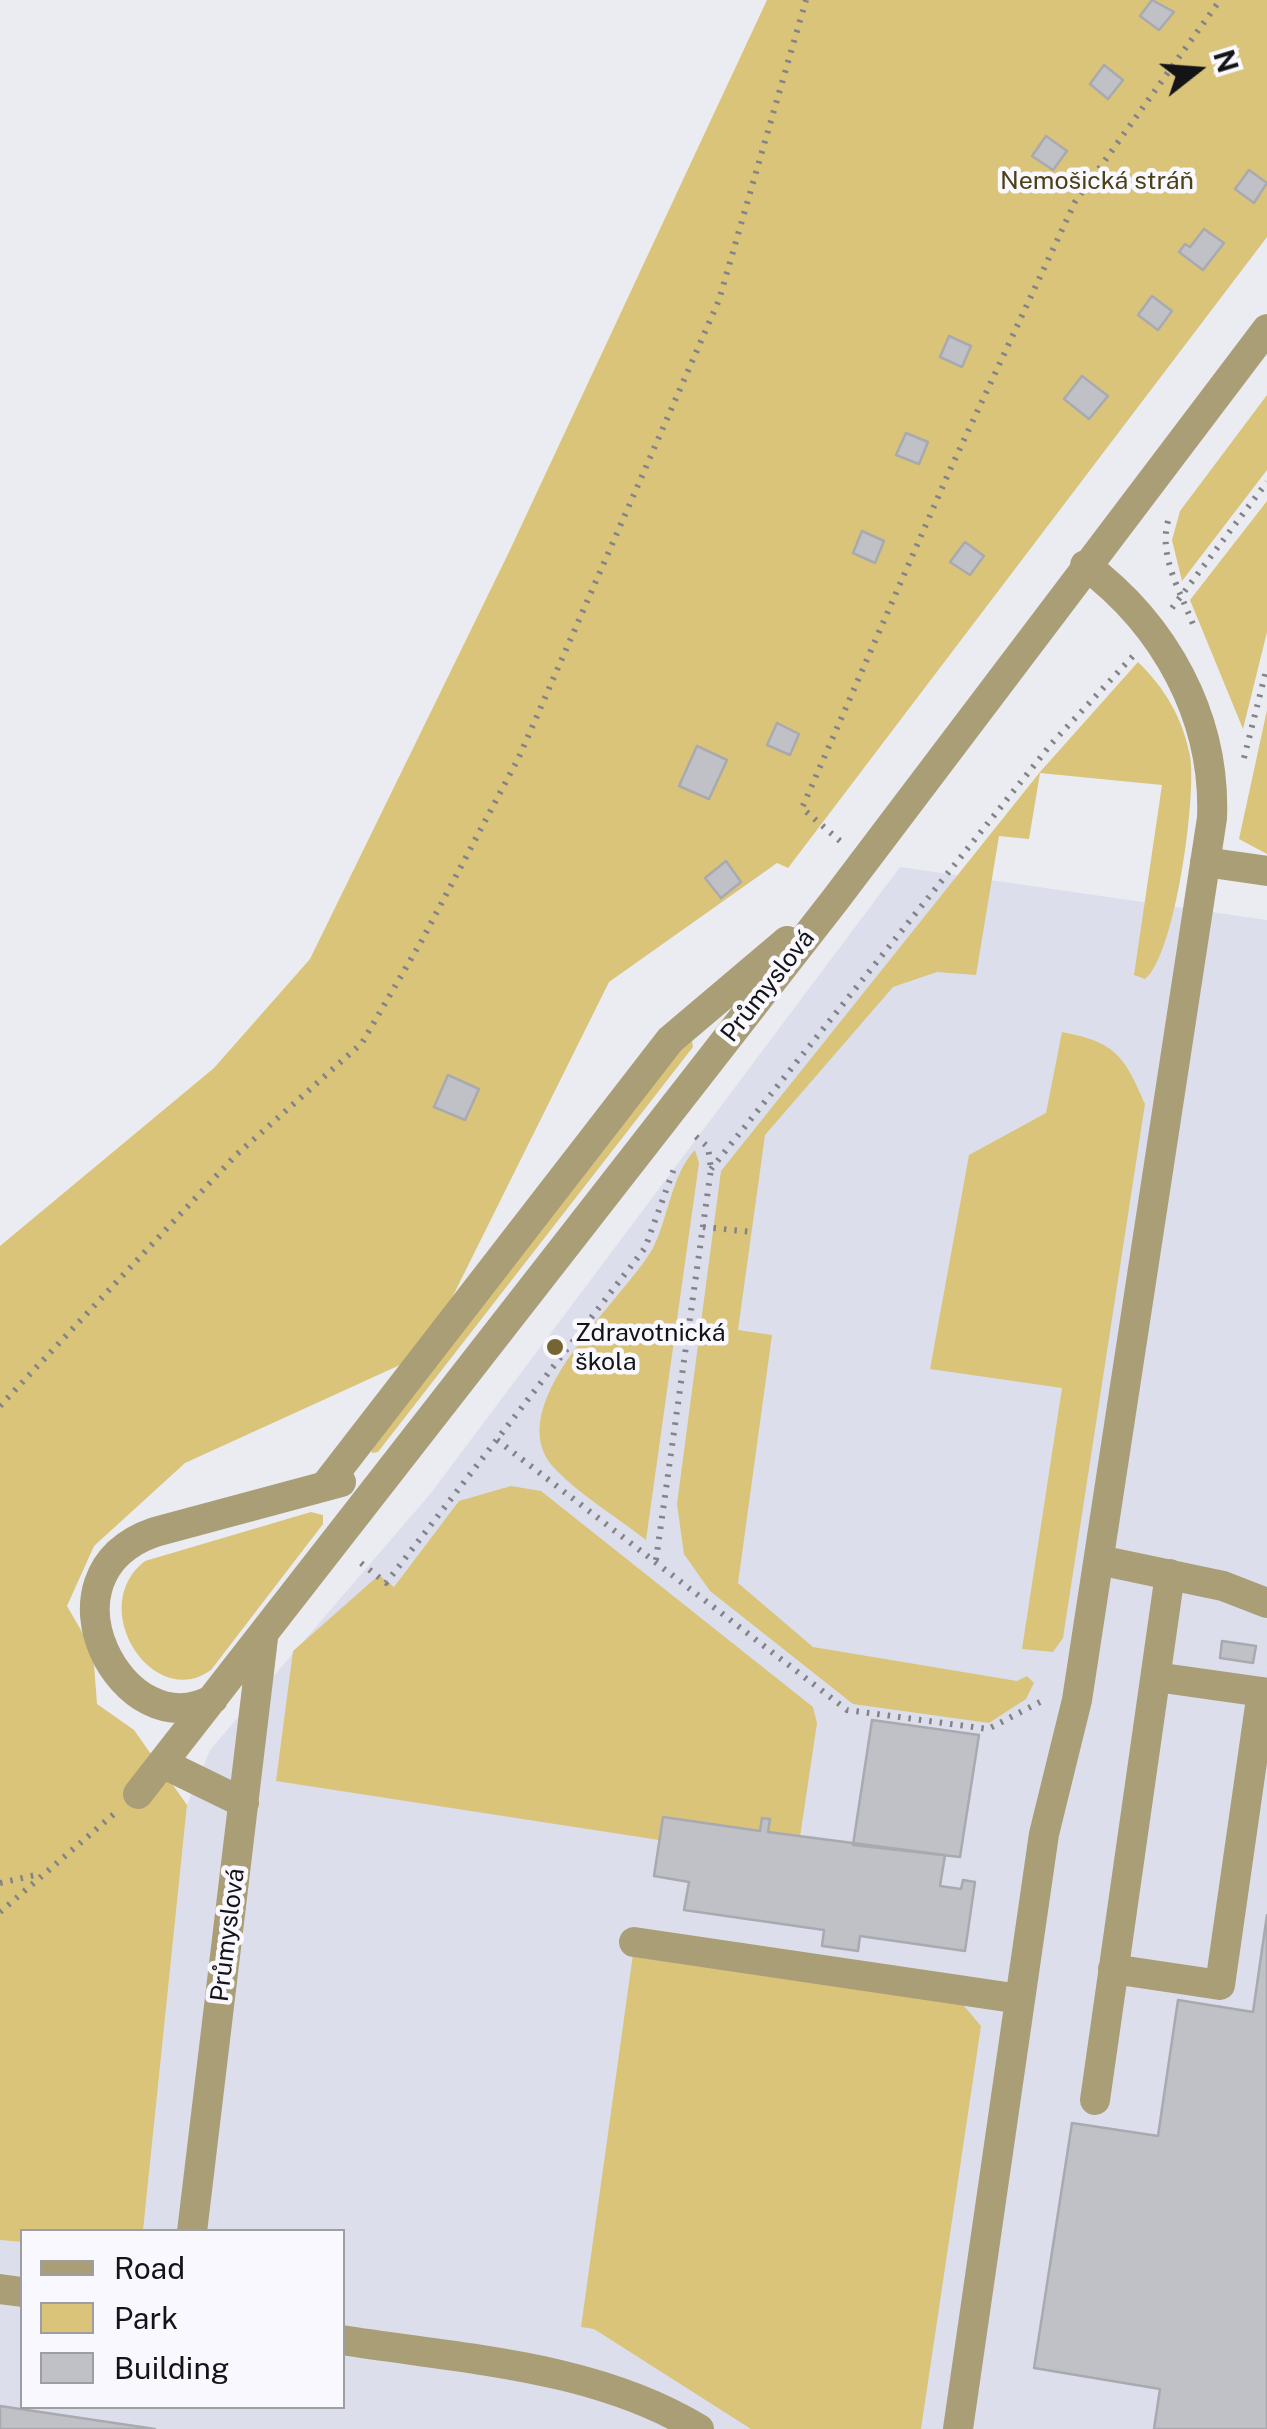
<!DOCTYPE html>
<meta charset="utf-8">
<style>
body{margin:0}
#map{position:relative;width:1267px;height:2429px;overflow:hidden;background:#ebebf2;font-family:"Public Sans",sans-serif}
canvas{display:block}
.legend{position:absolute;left:20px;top:2229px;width:325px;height:180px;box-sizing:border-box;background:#f8f8fe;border:2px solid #9d9da2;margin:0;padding:12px 18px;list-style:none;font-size:30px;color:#141417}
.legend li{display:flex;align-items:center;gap:20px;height:50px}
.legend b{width:50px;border:2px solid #9d9da2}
.north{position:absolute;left:1147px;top:20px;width:100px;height:100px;-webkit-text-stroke:8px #f8f8fe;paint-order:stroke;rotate:73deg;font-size:28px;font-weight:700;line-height:40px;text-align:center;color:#141417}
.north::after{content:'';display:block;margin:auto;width:35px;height:45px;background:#141417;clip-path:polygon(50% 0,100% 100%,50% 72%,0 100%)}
</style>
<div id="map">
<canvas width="1267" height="2429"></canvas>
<ul class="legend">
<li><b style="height:12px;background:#aa9e77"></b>Road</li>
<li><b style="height:28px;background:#d9c47a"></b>Park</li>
<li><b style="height:28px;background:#c0c0c7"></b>Building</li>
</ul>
<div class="north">N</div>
</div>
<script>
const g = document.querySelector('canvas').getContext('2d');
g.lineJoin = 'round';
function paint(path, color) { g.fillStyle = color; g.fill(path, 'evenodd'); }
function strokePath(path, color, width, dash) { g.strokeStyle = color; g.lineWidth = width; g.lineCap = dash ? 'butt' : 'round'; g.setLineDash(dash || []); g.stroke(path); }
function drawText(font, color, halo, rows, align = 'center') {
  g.font = font + ' "Public Sans",sans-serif'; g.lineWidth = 9; g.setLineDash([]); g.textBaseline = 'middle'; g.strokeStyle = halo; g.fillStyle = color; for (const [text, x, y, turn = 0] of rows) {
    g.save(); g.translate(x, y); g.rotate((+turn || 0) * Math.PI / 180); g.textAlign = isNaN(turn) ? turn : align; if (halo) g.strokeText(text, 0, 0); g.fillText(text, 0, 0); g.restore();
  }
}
paint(new Path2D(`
 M900,867L1267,920V2429H0V2240L22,2242V2406H342V2232L143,2231L187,1805L210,1750L431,1493Z`), '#dddeec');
paint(new Path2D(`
 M767,0H1267V237L788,868L777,863L609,982L424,1354L185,1463L94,1546L67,1606L93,1651L97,1704L134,1730L187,1805L143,2231L22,2232V2242L0,2240V1246L214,1068L310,959L509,552Z
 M1267,395V470L1182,581L1172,540L1180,511Z
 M1267,501V632L1243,729L1190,600Z
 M1138,662C1165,688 1183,719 1190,756C1197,795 1175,956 1145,979L1134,975L1162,785L1040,773L1029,839L999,836L976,975L937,972L893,987L765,1135L738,1330L772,1335L738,1583L813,1647L1017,1681L1027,1676L1034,1683L1026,1699L989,1723L853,1704L710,1591L684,1554L677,1504L721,1171L1040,772Z
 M1267,710V854L1239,839Z
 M1062,1032C1115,1042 1124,1055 1145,1104L1063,1638L1053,1652L1022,1649L1062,1388L930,1369L969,1155L1046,1113Z
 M692,1041L693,1047L378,1452L372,1453L370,1447L684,1043Z
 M695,1150L699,1163L646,1540C617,1517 581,1496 555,1469C496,1407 623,1301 653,1248C668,1219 672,1173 695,1150Z
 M511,1486L541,1491L813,1707L817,1723L800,1837L768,1832L769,1819H762L760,1831L663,1817L659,1840L276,1781L293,1651L379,1575L394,1587L459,1501Z
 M311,1512L323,1515V1524L211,1670C153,1712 85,1607 145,1561Z
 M633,1954L959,2000L981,2026L921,2429H751L594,2329L581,2327Z`), '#d9c47a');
const building = new Path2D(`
 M1152,0L1174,12L1159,30L1140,16Z
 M1104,65L1123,80L1108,99L1090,84Z
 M1046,136L1067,151L1053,170L1032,156Z
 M1249,170L1267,183L1254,203L1235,189Z
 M1204,229L1224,243L1203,270L1179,252L1185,244L1190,247Z
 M1152,296L1172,311L1158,330L1138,315Z
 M949,336L971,346L962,367L940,357Z
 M1082,376L1108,396L1089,419L1064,399Z
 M906,433L928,442L919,464L896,455Z
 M862,531L884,541L875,563L853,553Z
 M965,542L984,556L970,575L950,562Z
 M777,723L799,734L790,755L767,745Z
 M697,746L727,760L709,799L679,786Z
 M726,861L741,882L721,898L705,878Z
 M448,1075L479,1089L465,1120L434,1107Z
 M1222,1641L1256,1646L1253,1663L1220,1658Z
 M872,1720L979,1735L960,1857L853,1845Z
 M663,1817L760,1831L762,1818L770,1819L768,1832L945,1855L940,1886L961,1889L963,1880L975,1882L965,1951L860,1936L858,1951L822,1946L824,1930L684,1910L689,1882L654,1876Z
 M1267,1915V2429H1154L1160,2389L1034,2368L1072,2123L1158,2136L1178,2000L1253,2012Z
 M0,2406L155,2429H0Z`);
paint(building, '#c0c0c7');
strokePath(building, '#a9a9b0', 2.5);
strokePath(new Path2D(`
 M1168,521C1158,557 1182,594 1194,627
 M1172,608L1267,482
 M1244,758L1267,667
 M840,841L802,808L949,472L1075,202L1220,0
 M711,1169L1052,743L1133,656
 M703,1227L752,1232
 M0,1406L235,1156L362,1043L422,940L519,757L719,300L806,0
 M497,1440L847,1710L988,1729L1040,1702
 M656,1560L711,1169L708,1147L693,1134
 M361,1563L386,1583L645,1248L675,1166
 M0,1883L40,1874
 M0,1912L114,1814`), '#838388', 6, [2.5, 8]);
strokePath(new Path2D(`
 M1205,862L1267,871
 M325,1486L670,1040L787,941
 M1099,1560L1223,1586L1267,1603
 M213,1699C125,1750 30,1575 155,1532L341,1482
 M162,1763L244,1803
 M138,1794L835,900L1267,329
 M634,1942L1020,1999
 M1113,1969L1220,1985L1262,1692L1156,1677
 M1095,2100L1170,1574
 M192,2232L263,1638
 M0,2289L22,2292
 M342,2340C461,2359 594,2365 699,2429
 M958,2429L1044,1834L1077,1700L1212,818C1216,717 1165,625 1085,565`), '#aa9e77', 30);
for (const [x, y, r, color] of [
 [555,1347,10,"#746532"]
]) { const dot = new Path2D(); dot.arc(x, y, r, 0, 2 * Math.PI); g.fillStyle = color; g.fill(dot); strokePath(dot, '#f8f8fe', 4); }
drawText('25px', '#4b4016', '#f8f8fe', [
 ["Nemošická stráň",1097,181]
]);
drawText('25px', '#141417', '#f8f8fe', [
 ["Průmyslová",768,986,-52],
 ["Průmyslová",228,1935,-83]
]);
drawText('25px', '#141417', '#f8f8fe', [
 ["Zdravotnická",575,1333],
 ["škola",575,1362]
], 'left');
</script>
